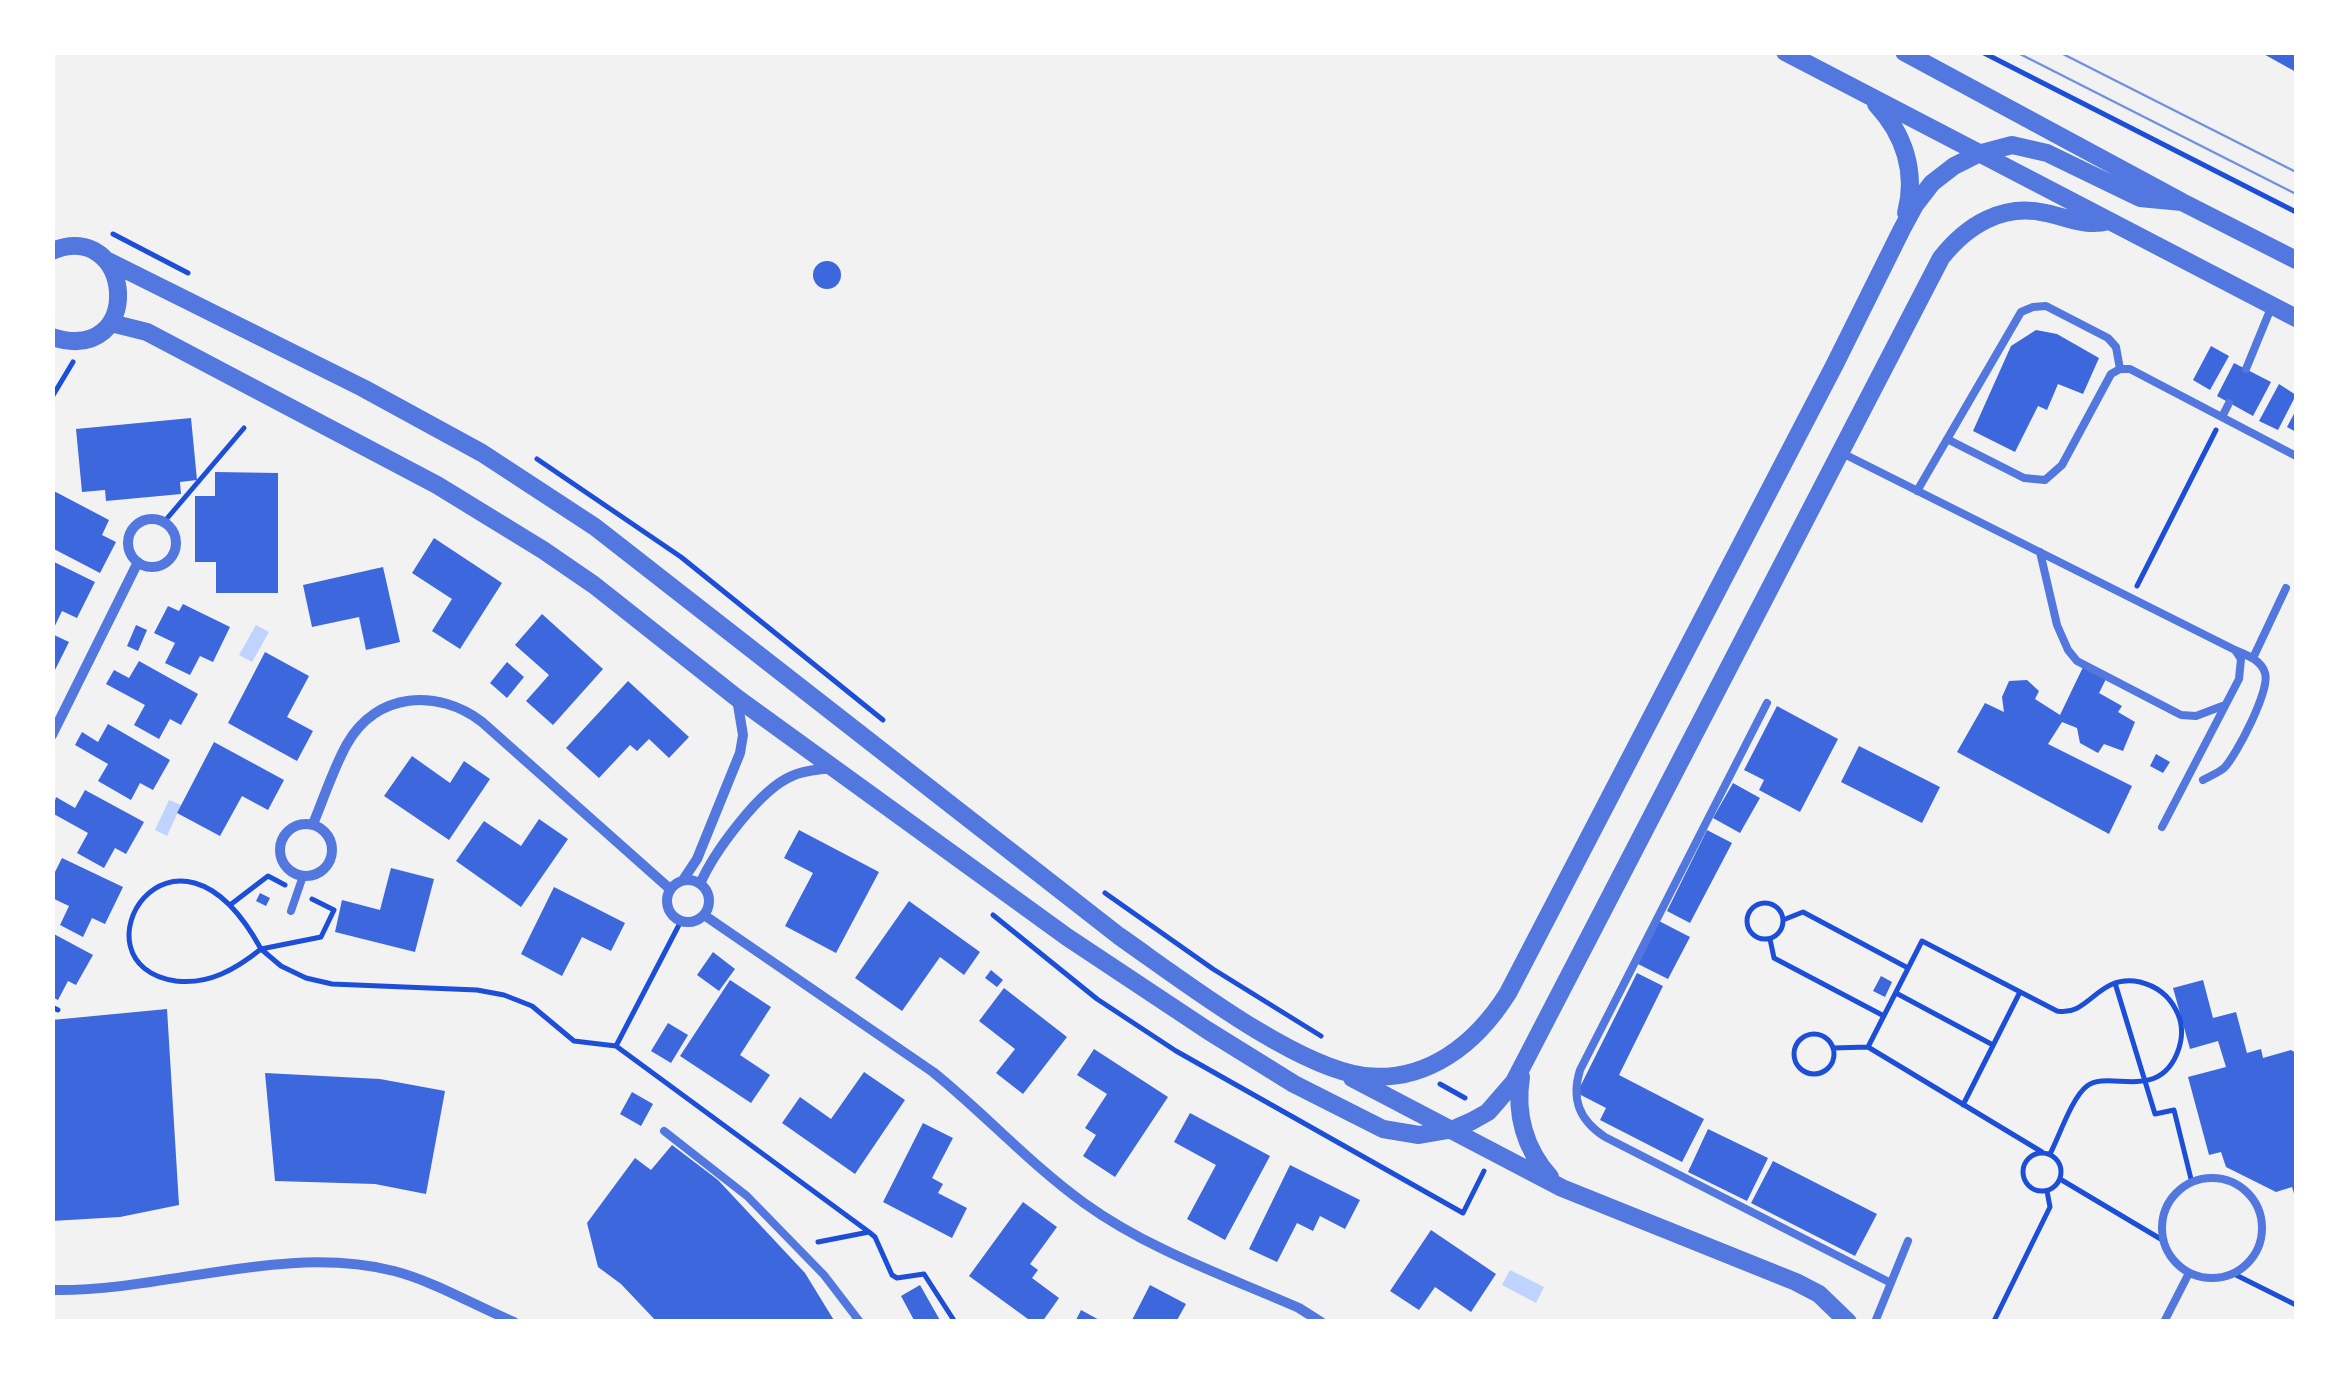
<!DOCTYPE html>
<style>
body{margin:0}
#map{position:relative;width:2349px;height:1374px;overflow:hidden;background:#f2f2f2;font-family:"Space Grotesk",sans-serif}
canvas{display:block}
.frame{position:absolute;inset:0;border:55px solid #fff;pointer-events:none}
</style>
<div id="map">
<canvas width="2349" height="1374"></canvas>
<div class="frame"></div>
</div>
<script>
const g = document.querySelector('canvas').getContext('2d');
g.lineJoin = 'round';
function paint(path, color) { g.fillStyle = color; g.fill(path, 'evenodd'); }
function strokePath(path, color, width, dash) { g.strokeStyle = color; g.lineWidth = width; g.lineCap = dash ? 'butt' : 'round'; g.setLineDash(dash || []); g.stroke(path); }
paint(new Path2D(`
 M256,625L269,632L252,662L239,655Z
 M169,800L181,805L167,836L155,830Z
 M1510,1270L1544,1287L1536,1303L1502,1285Z`), '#bfd3fe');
paint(new Path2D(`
 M2260,52H2296V72Z
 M813 275a14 14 0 1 1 28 0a14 14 0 1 1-28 0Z
 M2036,330L2057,334L2099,358L2083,394L2058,384L2047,410L2038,406L2015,452L1973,431L2011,346Z
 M2211,346L2229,356L2210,390L2193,380Z
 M2234,363L2271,382L2253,416L2217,396Z
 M2279,384L2296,395L2278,430L2259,421Z
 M2296,410V432L2287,427Z
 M191,418L197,480L180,482L181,494L106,501L105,490L82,492L76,429Z
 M215,472L278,473V593H216V562H195V496H215Z
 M52,490L109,520L102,535L116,542L100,573L52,548Z
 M434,538L502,583L460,649L432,631L452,599L412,573Z
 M52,561L95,582L77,618L62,611L52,632Z
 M383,567L400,642L366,650L359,617L312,627L303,585Z
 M183,604L230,627L213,662L200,656L190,675L165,663L175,643L154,633L168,606L179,611Z
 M542,614L603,669L553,725L526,701L549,675L515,645Z
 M136,625L147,630L138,651L127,646Z
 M52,634L69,642L52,676Z
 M265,652L309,676L287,717L313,731L297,761L228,723Z
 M139,661L198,694L181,725L170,719L159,739L134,725L145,705L106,684L114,670L129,678Z
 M507,662L524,677L507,698L490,683Z
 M2084,665L2106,679L2099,693L2122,706L2118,712L2135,722L2123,751L2104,744L2098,753L2080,743L2077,728L2062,722L2048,744L2132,786L2109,834L1957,752L1985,703L2004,712L2002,697L2009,681L2027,680L2039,691L2035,699L2060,715Z
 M628,681L689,737L669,758L649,739L637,751L630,745L599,778L566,748Z
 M1777,706L1838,739L1800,812L1759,790L1764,780L1744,770Z
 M108,724L170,760L153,790L140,783L131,800L98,781L108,764L75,745L82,732L98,742Z
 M214,742L284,780L268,810L242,796L220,836L177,813Z
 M1859,746L1940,787L1922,823L1841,782Z
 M2156,754L2170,762L2163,773L2150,766Z
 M412,756L450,783L464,761L490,779L449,840L384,796Z
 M1733,783L1760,798L1740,833L1713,818Z
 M85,790L144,822L126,854L115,848L104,868L77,853L88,833L52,813L56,797L75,808Z
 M539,819L568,839L521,907L456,861L484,821L521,846Z
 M799,830L879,872L836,953L785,926L813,873L784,858Z
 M1707,830L1732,843L1690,923L1667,911Z
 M62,858L123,887L105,924L92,918L83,937L60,925L69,906L52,898V878Z
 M391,868L434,879L415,952L335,932L342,900L380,910Z
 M554,887L625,923L611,951L582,937L562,976L521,954Z
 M260,893L270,898L266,906L256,901Z
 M909,901L980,952L964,975L940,957L902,1011L855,978Z
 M1659,921L1690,937L1668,979L1638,964Z
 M52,933L93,955L76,985L68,981L58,1000L52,997Z
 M713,952L735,969L719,991L697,975Z
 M991,970L1003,980L997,987L985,978Z
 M1637,973L1663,986L1619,1075L1704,1119L1682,1162L1600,1120L1606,1108L1577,1093Z
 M1881,976L1892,982L1885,997L1873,991Z
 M730,980L771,1007L740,1055L770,1075L751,1103L680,1056Z
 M2203,980L2213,1018L2236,1012L2247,1053L2261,1049L2263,1058L2291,1050L2296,1053V1200L2292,1187L2276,1192L2226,1167L2221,1152L2209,1155L2188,1077L2226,1067L2218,1041L2190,1049L2173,988Z
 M1004,988L1067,1037L1023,1094L996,1073L1015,1049L979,1021Z
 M167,1009L179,1205L120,1217L52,1221V1020Z
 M668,1023L688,1035L671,1063L651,1051Z
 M1094,1049L1168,1097L1115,1177L1083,1156L1096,1135L1085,1128L1107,1094L1077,1075Z
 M864,1072L905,1100L855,1174L782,1123L800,1097L831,1119Z
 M265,1073L380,1079L445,1091L426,1194L375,1184L275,1181Z
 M632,1092L653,1104L641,1126L620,1114Z
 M1190,1113L1270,1156L1225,1240L1187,1219L1216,1165L1174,1142Z
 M923,1123L953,1138L932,1178L943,1184L938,1193L967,1208L952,1238L883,1202Z
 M1708,1129L1768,1158L1747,1201L1688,1172Z
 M672,1145L718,1180L805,1273L835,1322H657L621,1284L598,1267L587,1223L635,1158L651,1170Z
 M1773,1161L1877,1214L1855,1256L1751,1203Z
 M1290,1165L1360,1200L1345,1229L1320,1216L1313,1231L1297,1223L1277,1262L1249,1249Z
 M1023,1202L1057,1227L1030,1264L1038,1270L1032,1278L1059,1298L1042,1322H1032L969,1276Z
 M1431,1230L1496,1274L1471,1312L1435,1287L1419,1310L1390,1291Z
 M920,1285L941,1322H915L901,1296Z
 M1150,1285L1186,1304L1176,1322H1131Z
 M1081,1310L1103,1322H1075Z`), '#3d67dc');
strokePath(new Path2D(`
 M1982,52L2296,212
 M113,234L188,273
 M52,397L73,362
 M537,459L681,557L883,720
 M164,522L244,428
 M2137,586L2216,430
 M1105,893L1213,969L1321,1036
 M312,899L334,910L321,937L261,949C172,786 66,965 176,981C209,985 236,969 261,949L281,966L306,978L332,984L477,990L504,995L532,1006L574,1041L616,1046
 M1747 921a18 18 0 1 1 36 0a18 18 0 1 1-36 0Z
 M230,905L268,876L285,885
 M993,915L1097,999L1176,1051L1463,1213L1484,1171
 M1783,920L1803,912L1908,968
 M681,921L616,1046L869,1232
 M1770,939L1774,958L1884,1016
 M2115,983L2155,1114L2174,1110L2192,1183
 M1896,993L1993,1045
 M52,1007L58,1010
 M1794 1054a20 20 0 1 1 40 0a20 20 0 1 1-40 0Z
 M1868,1047L2042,1152
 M1833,1048L1868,1047L1922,941L2057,1011C2090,1017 2097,973 2140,982C2156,986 2169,996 2176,1010C2182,1021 2183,1035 2179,1048C2161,1104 2109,1069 2087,1086C2072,1097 2059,1137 2050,1154
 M1440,1084L1465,1098
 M1963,1105L2020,992
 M2023 1172a19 19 0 1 1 38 0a19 19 0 1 1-38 0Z
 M2060,1179L2164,1241
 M818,1242L869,1232L875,1237L892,1275L897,1278L924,1274L955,1322
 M2234,1274L2296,1305
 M1994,1321L2050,1207L2047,1191`), '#1d4ed8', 5);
strokePath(new Path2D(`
 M2246,369L2271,308
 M2222,417L2229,403
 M1947,439L2024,478L2045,480L2062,465L2111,374L2120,369H2130L2296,456
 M1842,453L2235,650L2241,659L2239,679L2162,827
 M1917,491L2021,312L2033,307L2046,306L2108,338L2116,347L2120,369
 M2040,552L2057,625L2068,650L2077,661L2181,715L2196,716L2225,705
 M2253,658L2286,588
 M1767,703L1580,1070C1571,1099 1579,1120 1605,1137L1891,1283
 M2203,780C2210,776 2218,773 2224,768C2236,756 2271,689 2265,673C2261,660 2247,655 2235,650
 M291,911L303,876
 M664,1131L747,1196L824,1275L860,1322
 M2162 1228a50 50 0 1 1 100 0a50 50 0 1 1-100 0Z
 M1875,1322L1908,1241
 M2164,1322L2189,1273`), '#5277de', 8);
strokePath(new Path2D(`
 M128 543a24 24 0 1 1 48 0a24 24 0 1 1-48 0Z
 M52,735L138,562
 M280 850a26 26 0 1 1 52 0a26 26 0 1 1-52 0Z
 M313,824C324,798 333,769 347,744C376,692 438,688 482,722L670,889
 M683,880L697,859L740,753L743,735L737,699
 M667 901a21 21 0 1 1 42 0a21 21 0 1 1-42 0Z
 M700,884C714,852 760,789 792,776C804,770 819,770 831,768
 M704,915L933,1072C985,1114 1030,1164 1084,1203C1149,1250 1226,1276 1299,1308L1321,1322
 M52,1290C166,1292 281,1243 394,1271C433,1281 476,1306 514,1322`), '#5277de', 10);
strokePath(new Path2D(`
 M1785,52L2296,318
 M1904,52L2182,202L2296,260
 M1876,104C1904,134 1917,172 1906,213
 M52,251C134,217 146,367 52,337
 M108,261L363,388L482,453L595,527L1119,936C1178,977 1294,1067 1364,1076C1427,1083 1476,1044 1508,993L1835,364L1902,229L1915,205L1932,183L1954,166L1978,154L2012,145L2047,153L2140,198L2182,202
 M111,323L147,332L437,485L543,550L594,585L737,698L1067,937L1207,1030L1294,1084L1383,1129L1419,1135L1454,1129L1472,1121L1488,1112L1514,1082L1941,258C1967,225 2003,203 2046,213C2070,218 2085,227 2109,221
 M1521,1077C1515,1114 1525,1149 1550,1177
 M1352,1078L1562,1188L1796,1282L1819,1294L1848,1322`), '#5277de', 18);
strokePath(new Path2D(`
 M2016,52L2296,194
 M2059,52L2296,172`), '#7290e2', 2.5);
</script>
